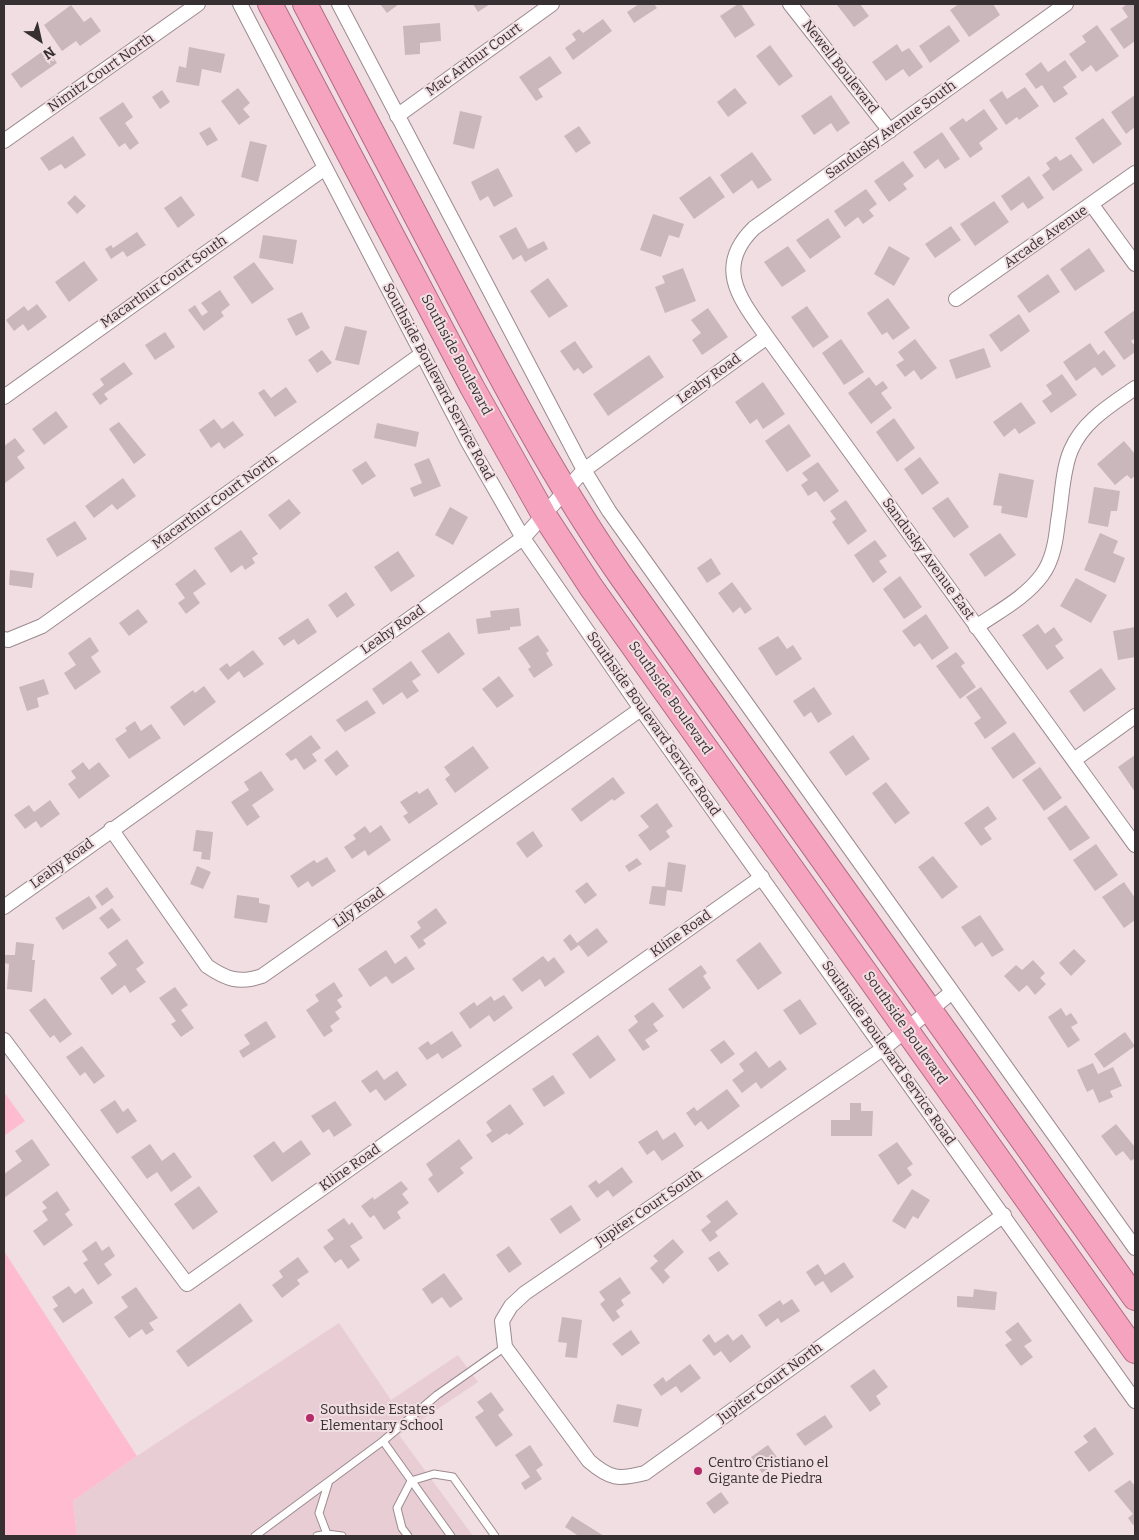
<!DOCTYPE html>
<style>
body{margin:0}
#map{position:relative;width:1139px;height:1540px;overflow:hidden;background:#f1dee3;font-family:Bitter,serif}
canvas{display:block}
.frame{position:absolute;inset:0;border:5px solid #373032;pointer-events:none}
.north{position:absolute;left:15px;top:15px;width:50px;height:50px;-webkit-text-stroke:4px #f1dee3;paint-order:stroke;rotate:145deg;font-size:14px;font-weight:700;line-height:20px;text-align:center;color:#373032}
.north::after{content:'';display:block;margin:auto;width:18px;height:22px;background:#373032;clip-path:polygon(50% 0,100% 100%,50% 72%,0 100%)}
</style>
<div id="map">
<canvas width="1139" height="1540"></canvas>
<div class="frame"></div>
<div class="north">N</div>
</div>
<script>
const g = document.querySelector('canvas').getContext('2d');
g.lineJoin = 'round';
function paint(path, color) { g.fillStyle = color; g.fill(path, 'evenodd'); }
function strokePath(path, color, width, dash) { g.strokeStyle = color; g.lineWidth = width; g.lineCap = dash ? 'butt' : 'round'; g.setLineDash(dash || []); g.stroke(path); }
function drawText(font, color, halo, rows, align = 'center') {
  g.font = font + ' Bitter,serif'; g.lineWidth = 4; g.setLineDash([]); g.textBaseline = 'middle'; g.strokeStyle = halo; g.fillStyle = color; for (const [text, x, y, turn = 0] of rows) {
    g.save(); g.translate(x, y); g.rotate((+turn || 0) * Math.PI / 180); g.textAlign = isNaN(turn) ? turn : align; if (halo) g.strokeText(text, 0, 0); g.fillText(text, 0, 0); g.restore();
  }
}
paint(new Path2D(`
 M339,1323L391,1400L458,1355L478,1382L399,1435L473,1536H77L73,1501L137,1456Z`), '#e8cdd4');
paint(new Path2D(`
 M4,1092L25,1121L4,1136Z
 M4,1251L137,1456L73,1501L77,1536H4Z`), '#ffbcd1');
paint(new Path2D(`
 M380,4H399L387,13Z
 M473,4H490L478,12Z
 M639,4H654L657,8L634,23L627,12Z
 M738,4H741L755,25L735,38L720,16Z
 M840,4H860L869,16L854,27L837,5Z
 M959,4H993L1000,15L969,37L950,10Z
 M1127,4H1135V41L1124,49L1110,29L1128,17L1122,8Z
 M71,5L84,22L91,17L101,31L80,46L76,41L62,51L44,25Z
 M603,19L612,31L573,60L565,48L576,40L572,34L579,29L583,33Z
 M440,23L441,41L420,43V54L405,55L403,26Z
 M949,25L960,41L930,63L919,46Z
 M1097,25L1119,56L1096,72L1091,65L1082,72L1069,54L1086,42L1082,36Z
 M897,44L902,52L909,48L923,67L909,77L903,69L886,81L872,62Z
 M770,45L793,76L779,86L756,56Z
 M189,47L225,54L221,73L202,69L199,86L176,82L179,66L186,68Z
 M47,48L57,63L21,88L11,74Z
 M550,56L562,73L538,89L543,97L536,101L519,77Z
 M1065,60L1077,77L1063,87L1068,94L1054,103L1042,85L1036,89L1025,74L1041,62L1048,72Z
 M1025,87L1039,106L1019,120L1017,117L1006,125L989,100L1002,91L1007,99Z
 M238,88L250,103L243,109L250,117L239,125L221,101Z
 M735,88L747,103L728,117L717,102Z
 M162,90L170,102L160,109L152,97Z
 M831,95L850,123L837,132L831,123L814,135L801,116Z
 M1135,95V127L1126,134L1111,112Z
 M123,102L133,117L125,123L139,143L130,150L125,143L119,147L99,118Z
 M984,109L998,129L979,143L983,149L970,158L949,128L963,118L966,122Z
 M460,111L482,116L474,149L453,144Z
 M1103,118L1122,144L1093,164L1075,138Z
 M579,126L591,143L576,153L564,136Z
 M210,127L218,140L207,146L199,133Z
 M942,132L960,159L945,169L938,159L925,169L913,152Z
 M73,136L86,155L65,169L61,164L49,171L40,158Z
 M250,141L267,145L258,182L241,177Z
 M752,152L772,180L758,189L752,180L733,194L720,175Z
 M1071,154L1083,170L1053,191L1042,175L1050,169L1046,163L1056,156L1060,161Z
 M903,161L914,176L903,184L907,189L889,202L874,181Z
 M498,168L513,196L494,207L488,196L480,201L471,182Z
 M710,176L725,197L694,219L679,198Z
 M1029,176L1044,198L1028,209L1023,202L1011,211L1001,196Z
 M866,189L877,204L869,210L874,216L863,224L858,217L845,227L834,211Z
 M75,195L86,206L77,214L67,203Z
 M181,196L195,215L178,228L164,208Z
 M994,201L1009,222L975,246L960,224Z
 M653,214L684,224L679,238L669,235L661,257L640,250Z
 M828,218L841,237L810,259L796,240Z
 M951,226L961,240L935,258L925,244Z
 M516,227L528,249L544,241L548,249L525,262L521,255L513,260L499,236Z
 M137,232L146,245L127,257L123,251L111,259L105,249L111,245L113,248Z
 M263,235L297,240L293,264L259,258Z
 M788,246L806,271L782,287L764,262Z
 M889,246L910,258L894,286L874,274Z
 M1089,248L1105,271L1075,291L1060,269Z
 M84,261L98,280L69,302L55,282Z
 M254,262L274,289L252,304L233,277Z
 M683,268L696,301L665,313L655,287L665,283L662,276Z
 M1048,274L1060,292L1029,313L1017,296Z
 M548,278L568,306L549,318L530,291Z
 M220,290L230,305L221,312L224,316L204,331L188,310L195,305L202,316L208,312L201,303Z
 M888,298L910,328L893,340L887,332L882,335L867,313Z
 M37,304L47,317L28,331L23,324L14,331L6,320L24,306L28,311Z
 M807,306L829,337L813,348L791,317Z
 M708,308L728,337L702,355L692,340L701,333L691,320Z
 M1135,310V338L1131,341L1135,346V352L1124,360L1104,332Z
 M302,312L310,328L296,336L287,319Z
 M1019,314L1030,331L1001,352L989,335Z
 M345,326L367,331L359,365L335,360Z
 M165,332L175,347L155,360L145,345Z
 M841,339L864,372L844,385L822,353Z
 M915,339L937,368L921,380L914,370L905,377L896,365L904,360L898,352Z
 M575,341L593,367L583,374L578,368L574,371L560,351Z
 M1090,343L1098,355L1104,350L1116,366L1102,376L1095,367L1076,381L1063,362Z
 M984,348L991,367L956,379L949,360Z
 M322,350L332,363L317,373L308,360Z
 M649,355L664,377L608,416L593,394Z
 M124,362L133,374L104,394L108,399L100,405L92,394L104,385L100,379Z
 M1062,374L1077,395L1051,413L1042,401L1052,394L1046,385Z
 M869,377L876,386L883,381L888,388L881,393L892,408L871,424L848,393Z
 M763,382L785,414L763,429L757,419L750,424L735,402Z
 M286,387L297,402L275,417L258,393L264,389L271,398Z
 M1021,402L1036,423L1019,434L1015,428L1004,437L993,422Z
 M56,411L68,427L44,445L32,429Z
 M894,418L915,448L897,462L876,432Z
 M214,419L222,429L233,421L244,435L224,449L219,442L211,448L199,430Z
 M119,422L146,455L134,464L109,429Z
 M377,423L419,432L416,447L374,438Z
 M789,424L811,456L787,472L765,441Z
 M15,438L25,451L17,457L25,468L5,483L4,446Z
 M1124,441L1135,454V476L1131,479L1127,475L1115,485L1097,464Z
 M920,457L939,483L922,495L904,469Z
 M429,458L441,486L414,497L410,488L422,483L414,464Z
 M366,461L376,476L362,485L352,470Z
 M818,462L839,491L824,502L816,491L808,496L801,485L808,480L802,473Z
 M999,473L1034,480L1027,518L1001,513L1002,506L993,505Z
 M123,478L136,496L117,510L112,504L94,518L85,506Z
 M1094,487L1120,491L1117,511H1111L1108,527L1088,523Z
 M948,497L969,527L954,538L932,508Z
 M289,499L301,513L280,530L268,515Z
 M846,500L867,531L848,545L832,522L836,519L830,511Z
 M450,507L468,517L453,545L435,535Z
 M75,521L87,539L57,557L46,539Z
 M241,530L258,554L252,558L255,563L245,570L242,565L231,573L214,548Z
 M1000,533L1016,555L985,577L969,554Z
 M1100,533L1118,541L1113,553L1125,558L1115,583L1084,570Z
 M875,540L887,556L879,561L887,572L873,583L854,555Z
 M398,551L415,576L391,592L374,567Z
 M711,558L721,574L707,583L697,568Z
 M195,569L206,584L193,593L200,603L186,614L178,603L185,598L175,584Z
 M10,570L34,573L32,588L9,585Z
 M900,576L922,607L904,619L883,589Z
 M1076,578L1107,595L1091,623L1060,606Z
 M732,582L752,609L745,614L740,607L733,613L718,593Z
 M346,592L355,605L337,618L328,605Z
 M519,608L521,626L510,627V630L478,634L476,619L491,617L490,611Z
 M138,609L148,622L129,636L119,623Z
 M926,614L949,648L932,660L920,643L914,647L902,631Z
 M308,618L317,632L298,645L294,639L284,646L278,638Z
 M1038,624L1045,634L1054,627L1063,640L1055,646L1064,658L1047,670L1022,635Z
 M1135,627V657L1118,660L1113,631Z
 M449,632L465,654L438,674L421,651Z
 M538,635L549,651L546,653L553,665L534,678L528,669L531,667L518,648Z
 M778,636L787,649L793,645L802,659L776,676L758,648Z
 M90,637L99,651L91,657L101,672L75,690L64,673L76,665L68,653Z
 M253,650L264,664L244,678L239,671L228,680L219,669L227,663L230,667Z
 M956,652L965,663L961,666L976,687L960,699L936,666Z
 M411,661L421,675L412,681L419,691L407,699L402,692L383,705L372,689Z
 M1101,668L1116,689L1084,712L1069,691Z
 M499,676L514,696L497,708L482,689Z
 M44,679L49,694L37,698L39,707L27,711L19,687Z
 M204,686L216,702L184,726L170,707L193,690L195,693Z
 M814,687L832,714L818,723L811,712L804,717L793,701Z
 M981,687L1007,723L985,739L974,723L981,718L966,697Z
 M367,700L376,713L345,732L336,720Z
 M135,721L141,731L151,724L161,738L129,759L115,739L127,731L125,728Z
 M1014,732L1036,763L1013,779L991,748Z
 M311,735L321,748L312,754L317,761L304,770L296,758L291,761L285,754Z
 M853,735L870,759L846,776L829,752Z
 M473,746L489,768L455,793L445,779L450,775L444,767Z
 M337,750L349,766L336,776L324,760Z
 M1135,755V792L1118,767Z
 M83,762L89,770L99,762L110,776L79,799L68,784L76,778L71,771Z
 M1040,767L1062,798L1044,811L1022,780Z
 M261,771L274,790L252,805L260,817L247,826L231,802L249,790L244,782Z
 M613,777L625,793L614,801L612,799L581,822L571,809Z
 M886,782L910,813L895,824L872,793Z
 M428,788L438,804L409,824L403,816L408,813L400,802L417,791L419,794Z
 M50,800L60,814L41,828L36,821L25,829L14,815L29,805L34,812Z
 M657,803L673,826L666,831L670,837L650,851L638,835L649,827L640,816Z
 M1066,805L1090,838L1070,851L1047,818Z
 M988,806L997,819L984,828L992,839L981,846L964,823Z
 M381,825L391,840L368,856L365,850L352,859L344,847L356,839L353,835L365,826L370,833Z
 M196,830L213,832L210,860L201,859L202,852L193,851Z
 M533,831L543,846L527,858L516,843Z
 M1096,844L1118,875L1095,891L1073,860Z
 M933,856L958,887L942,899L918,867Z
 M327,857L336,871L312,887L308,881L298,888L290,876L314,860L317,863Z
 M637,858L642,864L629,872L625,866Z
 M668,862L686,865L682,892L667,890L665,906L649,904L652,886L665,887Z
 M197,866L211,872L203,889L190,884Z
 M587,882L597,895L585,904L575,891Z
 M1124,882L1135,898V920L1124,928L1102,897Z
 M107,887L114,897L102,906L95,896Z
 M237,895L259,898V903L270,905L267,923L234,918Z
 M89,896L97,908L63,930L55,918Z
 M112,908L121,920L108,929L99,918Z
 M436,908L447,923L423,940L426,944L419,949L410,936L421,928L417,922Z
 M980,915L1004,950L992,957L982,942L975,947L961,927Z
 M597,928L608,942L588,957L579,945L571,951L563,940L570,934L577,943Z
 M127,939L144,963L136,969L146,982L130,993L125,985L112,995L100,978L117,965L108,953Z
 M16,942L34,944L32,960H35L32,992L7,989L9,964L4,963V955H15Z
 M760,942L782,973L758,990L736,960Z
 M1074,949L1086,961L1071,976L1059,963Z
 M386,950L395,964L406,956L415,969L392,984L386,976L370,987L358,969Z
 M543,956L548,962L554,957L565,972L545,987L540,979L522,992L512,979Z
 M1033,960L1045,973L1040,978L1046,984L1035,995L1027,985L1019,992L1004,976L1016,965L1022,970Z
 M701,965L707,973L703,976L711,988L683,1009L668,989Z
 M334,982L343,996L337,1000L342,1007L335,1012L340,1019L330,1026L333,1031L324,1037L306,1010L319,1001L315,995Z
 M175,987L188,1005L181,1010L194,1028L181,1037L171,1024L176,1021L159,998Z
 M504,995L513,1008L494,1022L489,1015L470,1029L459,1013L474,1002L477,1006L491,996L494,1001Z
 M45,998L72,1034L60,1043L54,1035L50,1038L29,1010Z
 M800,999L817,1024L800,1035L783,1010Z
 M653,1002L664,1016L653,1024L658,1031L645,1040L650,1047L643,1051L628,1030L638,1022L634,1016Z
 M1061,1008L1066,1016L1071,1013L1078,1023L1071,1027L1080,1040L1068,1048L1048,1017Z
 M266,1021L276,1037L243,1058L239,1051L250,1044L244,1035Z
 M452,1031L462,1046L442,1059L438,1053L427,1060L418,1048L428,1041L431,1045Z
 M1125,1032L1135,1046L1104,1068L1094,1054Z
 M598,1035L616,1060L590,1079L572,1054Z
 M724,1040L735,1054L721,1064L710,1050Z
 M82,1046L105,1076L94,1084L85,1072L80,1076L66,1057Z
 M756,1051L769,1068L780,1060L787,1069L761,1089L756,1082L742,1093L732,1080L744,1071L739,1064Z
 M1093,1063L1098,1074L1113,1067L1122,1086L1110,1091L1113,1097L1099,1103L1093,1089L1087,1092L1077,1070Z
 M377,1070L384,1080L397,1071L407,1085L385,1101L376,1089L370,1093L361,1081Z
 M553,1075L565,1093L544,1107L532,1089Z
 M727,1089L740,1106L708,1130L701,1121L695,1126L686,1113L694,1107L697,1111Z
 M115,1100L123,1112L128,1108L137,1121L117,1134L100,1110Z
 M335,1101L352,1125L334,1137L329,1129L323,1133L311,1116Z
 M850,1103H861V1111H873L872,1136H831V1120H850Z
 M510,1104L524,1124L509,1135L507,1133L492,1143L486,1135L492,1131L486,1122Z
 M1116,1124L1135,1147V1158L1131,1161L1123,1151L1116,1156L1101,1136Z
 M657,1130L663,1140L675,1132L684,1146L662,1161L654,1150L647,1155L638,1142Z
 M32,1139L50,1165L4,1198V1174L22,1161L15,1151Z
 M459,1139L473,1158L460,1168L464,1173L438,1193L428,1179L433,1175L426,1164Z
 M301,1140L311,1154L272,1182L253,1156L274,1141L283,1153Z
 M897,1142L913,1164L907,1168L912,1175L898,1185L878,1155Z
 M150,1144L162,1161L174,1152L192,1177L171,1192L157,1172L147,1179L131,1157Z
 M622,1167L633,1182L613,1197L608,1190L597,1198L588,1186L596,1180L599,1184Z
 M401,1181L408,1189L402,1194L409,1203L397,1212L401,1218L384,1230L374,1215L370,1218L361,1206L373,1197L374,1200Z
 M199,1186L218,1212L193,1230L174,1204Z
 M912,1189L930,1200L918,1219L913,1216L905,1229L892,1221Z
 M57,1191L70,1210L65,1214L73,1225L44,1246L33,1231L48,1220L42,1211L47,1208L42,1202Z
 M727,1200L738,1214L715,1232L718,1236L710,1242L701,1230L711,1222L706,1216Z
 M571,1205L581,1220L560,1234L550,1219Z
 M344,1218L349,1225L352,1222L363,1238L350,1246L360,1260L348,1269L341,1259L335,1263L323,1247L334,1239L327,1230Z
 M673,1239L684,1252L664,1270L670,1277L663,1284L650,1268L658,1261L653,1256Z
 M96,1241L102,1251L109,1246L115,1256L104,1264L112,1275L98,1285L83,1263L88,1260L82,1251Z
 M509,1246L522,1264L509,1273L496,1255Z
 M719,1251L729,1264L718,1272L708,1258Z
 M298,1257L309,1272L297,1280L300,1284L282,1298L272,1285L283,1277L279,1271Z
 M844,1262L854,1277L831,1293L823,1281L815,1286L806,1272L818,1264L825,1275Z
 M444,1273L463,1299L450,1308L442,1297L432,1304L422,1289Z
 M620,1277L631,1293L621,1300L624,1305L616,1311L620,1317L613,1322L600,1304L605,1300L599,1292Z
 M69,1286L75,1294L83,1288L93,1303L63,1323L53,1309L58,1306L52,1297Z
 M136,1287L158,1318L149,1323L154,1330L146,1335L142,1329L129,1338L114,1317L128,1307L121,1297Z
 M974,1289L997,1292L995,1310L957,1307V1296L973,1297Z
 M792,1299L800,1311L781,1323L778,1318L766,1327L758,1315L780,1300L783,1305Z
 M240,1303L253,1321L188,1367L176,1351Z
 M562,1317L582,1320L577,1358L565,1357L567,1343L558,1342Z
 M1018,1322L1032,1341L1024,1346L1033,1357L1021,1366L1005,1345L1012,1340L1005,1332Z
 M631,1330L640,1343L622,1356L612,1344Z
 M709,1334L715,1343L728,1334L733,1341L742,1334L751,1347L730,1363L721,1351L714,1356L702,1340Z
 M690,1364L701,1378L681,1393L676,1386L661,1396L653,1385L663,1377L666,1382Z
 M874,1369L888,1387L876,1396L881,1404L870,1412L850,1386Z
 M491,1392L504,1410L498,1415L513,1435L496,1447L475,1417L484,1411L477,1402Z
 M617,1404L642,1409L638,1427L613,1422Z
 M825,1415L833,1427L805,1446L796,1434Z
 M1095,1427L1114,1454L1089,1472L1074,1452L1088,1442L1083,1436Z
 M530,1445L543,1465L536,1470L542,1479L525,1490L521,1483L530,1477L515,1455Z
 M768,1445L779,1460L762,1473L751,1457Z
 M1130,1480L1135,1486V1524L1133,1525L1128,1518L1133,1514L1114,1491Z
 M721,1492L729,1503L714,1514L706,1503Z
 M572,1516L604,1536H576L577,1535L565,1527Z`), '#c9b7bc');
const service = new Path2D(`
 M383,1441L451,1536
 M327,1534L319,1513L328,1484
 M255,1536L383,1441L437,1395L505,1347
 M317,1536L327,1534L342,1536
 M408,1536L402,1528L397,1508L411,1481L434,1474L453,1477L495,1536`);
const minor = new Path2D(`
 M240,4L468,442L523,538L641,709L1135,1401
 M339,4L584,470L609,511L1135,1248
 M790,4L890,131
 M1066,4L754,228C713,268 741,300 767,337L1135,845
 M397,116L552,4
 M4,141L198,4
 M1092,205L1135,264
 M956,299L1135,173
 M4,397L325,168
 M976,627C999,611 1025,598 1042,575C1053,560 1056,540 1058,521C1062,499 1062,471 1071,450C1083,421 1111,405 1135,388
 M4,639L8,640L42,626L422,354
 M1074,760L1135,716
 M111,829L207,966C226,979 239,984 262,976L641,709
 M4,907L523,538L584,470L767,337
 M952,992L884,1048L525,1293L511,1306L502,1321L505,1347L589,1461C610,1479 618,1480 645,1473L1004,1215
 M4,1040L187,1284L762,877`);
const trunk = new Path2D(`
 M270,4L472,387L544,515L591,587L1135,1351
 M305,4C360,109 414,214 470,319C517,408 565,496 623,579L1135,1298`);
strokePath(service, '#9b8a8f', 9);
strokePath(minor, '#9b8a8f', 16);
strokePath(trunk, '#b16c83', 26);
strokePath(service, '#fff', 7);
strokePath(minor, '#fff', 14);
strokePath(trunk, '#f6a3bf', 24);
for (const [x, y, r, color] of [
 [310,1418,5,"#b52b68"],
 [698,1471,5,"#b52b68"]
]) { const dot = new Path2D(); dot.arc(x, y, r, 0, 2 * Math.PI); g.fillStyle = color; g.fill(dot); strokePath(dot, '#f1dee3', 2); }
drawText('14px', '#373032', '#f1dee3', [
 ["Mac Arthur Court",474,60,-36],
 ["Newell Boulevard",840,67,52],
 ["Nimitz Court North",101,73,-35],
 ["Sandusky Avenue South",891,130,-36],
 ["Arcade Avenue",1046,237,-35],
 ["Macarthur Court South",164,282,-35],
 ["Southside Boulevard",456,355,62],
 ["Leahy Road",709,379,-36],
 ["Southside Boulevard Service Road",438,382,62],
 ["Macarthur Court North",215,502,-36],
 ["Sandusky Avenue East",928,559,54],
 ["Leahy Road",393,630,-35],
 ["Southside Boulevard",670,698,55],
 ["Southside Boulevard Service Road",653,724,55],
 ["Leahy Road",62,864,-36],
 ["Lily Road",359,908,-35],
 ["Kline Road",681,934,-35],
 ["Southside Boulevard",905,1028,55],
 ["Southside Boulevard Service Road",888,1053,55],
 ["Kline Road",350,1168,-35],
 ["Jupiter Court South",649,1208,-34],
 ["Jupiter Court North",770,1383,-36]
]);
drawText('14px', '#373032', '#f1dee3', [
 ["Southside Estates",320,1410],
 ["Elementary School",320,1426],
 ["Centro Cristiano el",708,1463],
 ["Gigante de Piedra",708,1479]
], 'left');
</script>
